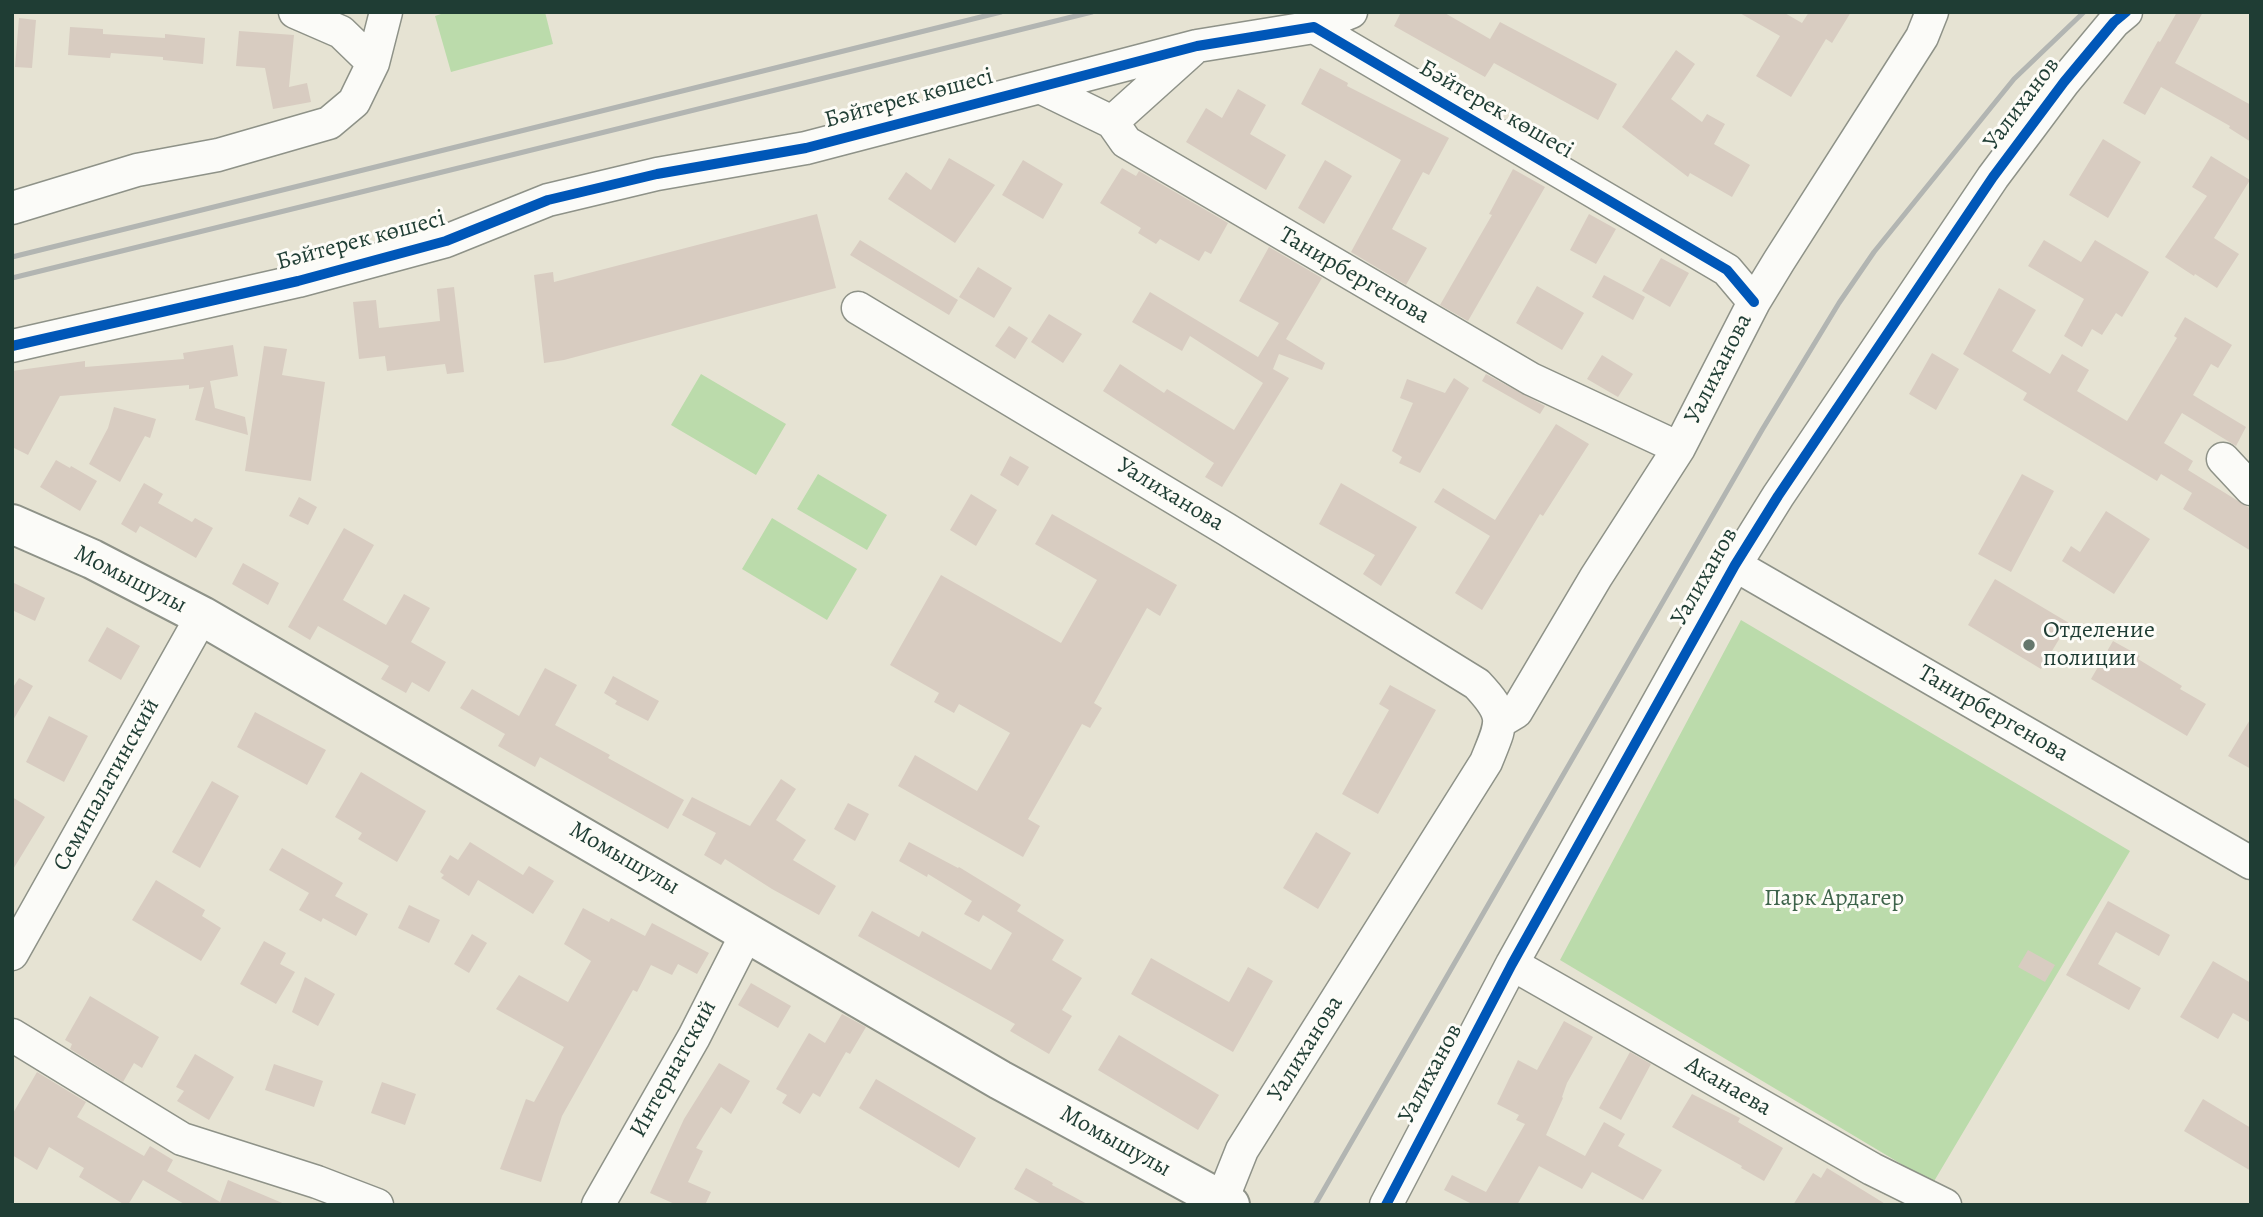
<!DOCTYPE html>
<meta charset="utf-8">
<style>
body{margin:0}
#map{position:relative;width:2263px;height:1217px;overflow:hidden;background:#e6e3d3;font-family:Alegreya,serif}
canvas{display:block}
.frame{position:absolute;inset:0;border:14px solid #1f3d34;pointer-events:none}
</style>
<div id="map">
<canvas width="2263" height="1217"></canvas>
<div class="frame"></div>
</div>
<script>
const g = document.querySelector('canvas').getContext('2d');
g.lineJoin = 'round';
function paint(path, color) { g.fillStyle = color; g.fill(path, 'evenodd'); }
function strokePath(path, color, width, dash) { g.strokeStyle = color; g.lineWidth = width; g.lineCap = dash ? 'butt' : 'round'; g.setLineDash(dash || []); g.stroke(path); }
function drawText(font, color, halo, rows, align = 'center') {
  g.font = font + ' Alegreya,serif'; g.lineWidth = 6; g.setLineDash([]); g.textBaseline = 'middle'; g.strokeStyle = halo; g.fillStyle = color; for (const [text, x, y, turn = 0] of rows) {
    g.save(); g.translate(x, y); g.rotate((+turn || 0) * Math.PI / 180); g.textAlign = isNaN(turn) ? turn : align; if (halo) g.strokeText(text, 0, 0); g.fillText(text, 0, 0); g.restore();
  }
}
paint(new Path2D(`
 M447,12H545L553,44L451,72L435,16Z
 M701,374L786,424L756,475L671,425Z
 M818,474L887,515L867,550L797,509Z
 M772,518L857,569L827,620L742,569Z
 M1741,620L2130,851L1933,1183L1560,960Z`), '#bbdbab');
paint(new Path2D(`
 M1401,12H1443L1490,39L1500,22L1617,84L1598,120L1494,63L1485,77L1394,26Z
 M1738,12H1783L1802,23L1809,12H1851L1832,43L1826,39L1791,97L1756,76L1780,36Z
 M2177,12H2203L2175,63L2251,105V142L2229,128L2230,126L2161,87L2145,115L2123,103L2158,41L2160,42Z
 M19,18L36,20L32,68L15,67Z
 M70,27L103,29V34L165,38V34L205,38L203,64L163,60V57L111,53L110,58L68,55Z
 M239,31L294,35L289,87L307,83L311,102L273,109L265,68L236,66Z
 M1676,50L1695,64L1671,99L1702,122L1707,114L1725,124L1714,144L1750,165L1732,197L1690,173L1688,177L1622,127Z
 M1320,68L1348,83L1347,86L1449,138L1429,175L1423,172L1392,229L1427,248L1406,285L1351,252L1401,160L1301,104Z
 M1238,89L1266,105L1250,134L1286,155L1266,190L1186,142L1206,108L1222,118Z
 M2103,139L2141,162L2108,218L2069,195Z
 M2211,156L2250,180L2214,238L2239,254L2217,288L2195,274L2194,276L2165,257L2207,196L2192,187Z
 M949,158L995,185L955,243L888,199L906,172L931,190Z
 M1023,160L1063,184L1043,219L1002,195Z
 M1325,160L1352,176L1324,224L1298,208Z
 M1122,168L1136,176L1139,171L1228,223L1211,254L1205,251L1199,261L1160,239L1156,244L1138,233L1141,228L1100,203Z
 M1513,169L1545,187L1468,321L1440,305L1492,215L1489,214Z
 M817,214L836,288L564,360L544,363L534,275L553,272L554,282Z
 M1589,214L1616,229L1596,264L1570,250Z
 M860,240L958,300L949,315L850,255Z
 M2044,240L2081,262L2095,240L2149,272L2122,317L2116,313L2102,335L2092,329L2082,347L2064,336L2084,299L2028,266Z
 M1269,247L1322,278L1286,339L1325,363L1322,370L1279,354L1273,369L1289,378L1222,487L1205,477L1214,463L1103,391L1120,364L1164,393L1167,389L1234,430L1263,383L1190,336L1182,351L1132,322L1150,292L1258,357L1279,323L1239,301Z
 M1661,258L1689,273L1670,307L1642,291Z
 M978,267L1012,288L994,318L959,297Z
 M1604,275L1645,297L1633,320L1592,297Z
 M1537,286L1584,313L1562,350L1516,323Z
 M454,287L464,372L447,374L445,364L387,371L385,356L359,359L353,302L376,300L379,328L440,321L437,289Z
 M1999,288L2036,310L2012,351L2050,374L2062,354L2089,370L2077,391L2127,421L2177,338L2174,336L2185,317L2232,345L2218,368L2211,364L2193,395L2246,427L2236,446L2182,413L2164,443L2193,461L2188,470L2251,509V551L2183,509L2192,493L2161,474L2157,481L2023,400L2027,393L1963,354Z
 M1049,314L1082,334L1063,363L1031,342Z
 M1009,326L1028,338L1015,359L995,346Z
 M233,345L238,376L210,381L215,408L245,417L248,435L195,420L204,387L189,389V385L60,396L28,455L12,447V371L85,361V367L184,359L183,353Z
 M264,346L287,349L282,375L325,382L311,481L245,471Z
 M1932,353L1959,369L1936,410L1909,394Z
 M1602,355L1633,374L1618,397L1587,379Z
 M1486,374L1545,406L1540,414L1482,381Z
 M1454,378L1469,388L1420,473L1399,463L1402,457L1392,451L1413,403L1400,398L1407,379L1445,393Z
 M114,407L156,419L150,438L145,436L120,482L89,464L108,428Z
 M1556,424L1589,444L1543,516L1540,514L1482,610L1455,593L1490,536L1434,502L1443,488L1495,520Z
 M1010,456L1029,467L1018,486L1000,475Z
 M56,460L70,468L71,466L97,481L80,511L40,487Z
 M2022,474L2054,491L2011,572L1978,554Z
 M144,483L163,494L158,503L192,522L195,518L213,528L196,558L140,526L136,533L121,524Z
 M1341,483L1417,527L1381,586L1363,574L1375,555L1319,524Z
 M971,494L997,510L976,546L950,530Z
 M299,497L317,507L308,525L289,516Z
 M2106,511L2150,539L2114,594L2062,561L2071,546L2080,552Z
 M1052,514L1177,585L1160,616L1147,608L1094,703L1102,708L1090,728L1082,724L1028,819L1040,826L1023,857L898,786L915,755L977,791L1010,733L959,704L954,713L934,702L939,693L890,665L941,575L1061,643L1097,580L1035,544Z
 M344,528L374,545L343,600L386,625L404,594L430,608L411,642L446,662L429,692L412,682L406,693L381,679L389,666L318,626L310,640L288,627Z
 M243,563L279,583L268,605L232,584Z
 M1995,579L2069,623L2041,669L1968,625Z
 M12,582L45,598L35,621L12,610Z
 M107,627L140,646L121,680L88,661Z
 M2113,641L2140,656L2138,659L2182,686L2180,689L2206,704L2187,736L2091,679Z
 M545,668L577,685L555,725L610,755L608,758L684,800L668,829L540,757L535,767L498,746L505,734L460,708L472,689L519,716Z
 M613,676L659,701L648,721L615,704L617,701L604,693Z
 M19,678L33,686L12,722V689Z
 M1390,685L1436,710L1378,814L1342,794L1389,710L1379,704Z
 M255,712L326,750L307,785L237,747Z
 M49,716L88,736L64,782L26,762Z
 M2251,718V769L2228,756Z
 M361,772L426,811L397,862L358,839L362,833L335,817Z
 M781,779L796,789L776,820L806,840L793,860L836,886L819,915L772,889L725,859L721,865L704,855L716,833L682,815L692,797L750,826Z
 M212,781L239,796L200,868L172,852Z
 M12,797L45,817L12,871Z
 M848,803L869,814L855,841L834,829Z
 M1316,832L1351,853L1318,909L1283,888Z
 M470,842L523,875L529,866L554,881L533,914L478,880L469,896L441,878L444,875L440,872L450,855L458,860Z
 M909,842L958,868L959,867L1021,905L1017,911L1064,940L1052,960L1082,978L1062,1010L1072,1016L1049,1054L1010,1031L1015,1024L858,936L872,911L919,937L922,931L991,970L1012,933L983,915L979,922L964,914L972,901L928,874L927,877L899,861Z
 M282,848L343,883L335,896L368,914L356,936L323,918L321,922L299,910L309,893L269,870Z
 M156,880L205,910L202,916L221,928L201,961L132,920Z
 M2108,901L2170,935L2159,956L2116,932L2098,964L2141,988L2129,1010L2066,975Z
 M409,905L440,920L429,943L398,928Z
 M583,908L609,922L611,918L645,936L652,923L709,953L697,974L678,964L672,975L651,965L637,992L633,990L562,1116L541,1182L500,1169L526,1099L534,1102L564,1047L496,1009L519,975L568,1002L591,961L564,944Z
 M472,934L487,943L469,973L454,964Z
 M264,941L286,953L280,964L295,972L276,1004L240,984Z
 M2028,950L2055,965L2045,982L2018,967Z
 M1151,958L1229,1002L1248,967L1273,981L1233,1052L1131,994Z
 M2213,961L2251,983V1023L2233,1013L2218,1039L2180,1017Z
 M305,977L335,994L318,1026L292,1012Z
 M751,983L791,1006L778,1028L738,1005Z
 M90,996L159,1037L142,1068L134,1063L123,1082L70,1049L72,1044L65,1040Z
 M842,1014L866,1027L850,1054L846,1052L820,1097L813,1093L800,1114L782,1103L787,1095L776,1089L809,1033L825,1043Z
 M1564,1021L1593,1037L1567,1083L1562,1097L1563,1098L1546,1135L1585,1156L1604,1122L1625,1134L1618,1146L1662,1170L1643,1200L1592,1172L1582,1189L1539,1166L1517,1205H1474L1444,1190L1452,1175L1486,1192L1525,1124L1516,1120L1519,1115L1497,1104L1518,1060L1537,1070Z
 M1119,1035L1219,1095L1198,1130L1098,1070Z
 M1630,1052L1651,1064L1621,1120L1599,1108Z
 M195,1054L234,1077L209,1120L177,1101L184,1091L176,1087Z
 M719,1063L750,1081L731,1114L721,1107L696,1148L703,1151L688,1182L711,1192L705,1205H677L650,1193L684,1119Z
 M274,1064L323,1081L314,1107L265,1090Z
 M37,1072L86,1102L77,1117L144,1156L150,1146L173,1160L167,1171L220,1202L228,1180L287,1205H186L143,1180L128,1205H125L79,1177L84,1168L49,1147L37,1170L12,1155V1115Z
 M876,1079L976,1138L959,1168L859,1108Z
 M382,1082L416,1094L405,1125L371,1113Z
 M1692,1094L1740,1118L1738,1122L1783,1148L1764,1181L1741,1168L1742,1166L1672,1127Z
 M2203,1099L2251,1128V1171L2184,1131Z
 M1026,1168L1053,1183L1052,1185L1089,1205H1043L1014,1189Z
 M1827,1168L1887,1205H1793L1813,1173L1821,1178Z`), '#d8ccc1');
const minor = new Path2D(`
 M295,12L341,32L373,63
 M1314,27L1351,12
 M1040,87L1112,122L1126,142L1531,379L1679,448
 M1112,122L1192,50
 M12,208L137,170L218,155L329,123L354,102L373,63L386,12
 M858,308L1226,529L1477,684C1508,717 1502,722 1486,762L1242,1150L1220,1205
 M12,346L298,281L446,241L548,200L657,174L806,148L1197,46L1314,27L1727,270L1754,302
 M2223,459L2251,489
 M1735,565L2251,863
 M1501,721L1516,712L1596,577L1679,448L1754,302L1779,261L1922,37L1932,12
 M12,954L202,616
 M1512,964L1872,1169L1945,1205
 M12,1035L182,1139L317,1182L377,1205
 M598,1205L694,1037L748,931
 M1386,1205L1512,964L1735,565L1778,496L1993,177L2064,82L2114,22L2126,12`);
const major = new Path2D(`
 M12,524L92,559L202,616L1000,1080L1230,1205`);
strokePath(minor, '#8e9288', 35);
strokePath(major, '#8e9288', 42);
strokePath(minor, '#fbfbf8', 32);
strokePath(major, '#fbfbf8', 38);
strokePath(new Path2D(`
 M12,257L1001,12
 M12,278L1092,12
 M1315,1205L1762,430L1839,303L1874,252L2014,79L2084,12`), '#b2b5b2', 5);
strokePath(new Path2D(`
 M12,346L298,281L446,241L548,200L657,174L806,148L1197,46L1314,27L1727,270L1754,302
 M1386,1205L1512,964L1735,565L1778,496L1993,177L2064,82L2114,22L2126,12`), '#0057b8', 10);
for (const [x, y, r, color] of [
 [2029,645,7,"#65776c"]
]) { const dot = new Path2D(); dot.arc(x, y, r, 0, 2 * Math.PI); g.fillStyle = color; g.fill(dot); strokePath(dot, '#fdfcf7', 2.5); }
drawText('24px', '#1f3d34', '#fdfcf7', [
 ["Бәйтерек көшесі",909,99,-15],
 ["Уалиханов",2022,104,-53],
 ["Бәйтерек көшесі",1496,110,30],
 ["Бәйтерек көшесі",361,241,-15],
 ["Танирбергенова",1354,276,30],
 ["Уалиханова",1719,369,-63],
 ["Уалиханова",1170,495,31],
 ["Уалиханов",1705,577,-60],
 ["Момышулы",130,580,27],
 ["Танирбергенова",1993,714,30],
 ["Семипалатинский",107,785,-61],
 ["Момышулы",624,859,30],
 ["Уалиханова",1306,1049,-58],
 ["Интернатский",674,1069,-61],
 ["Уалиханов",1431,1074,-62],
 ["Аканаева",1728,1087,30],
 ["Момышулы",1115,1142,29]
]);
drawText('24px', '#1f3d34', '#fdfcf7', [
 ["Отделение",2043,631],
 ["полиции",2043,659]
], 'left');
drawText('24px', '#3d634a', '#fdfcf7', [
 ["Парк Ардагер",1834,899]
]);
</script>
